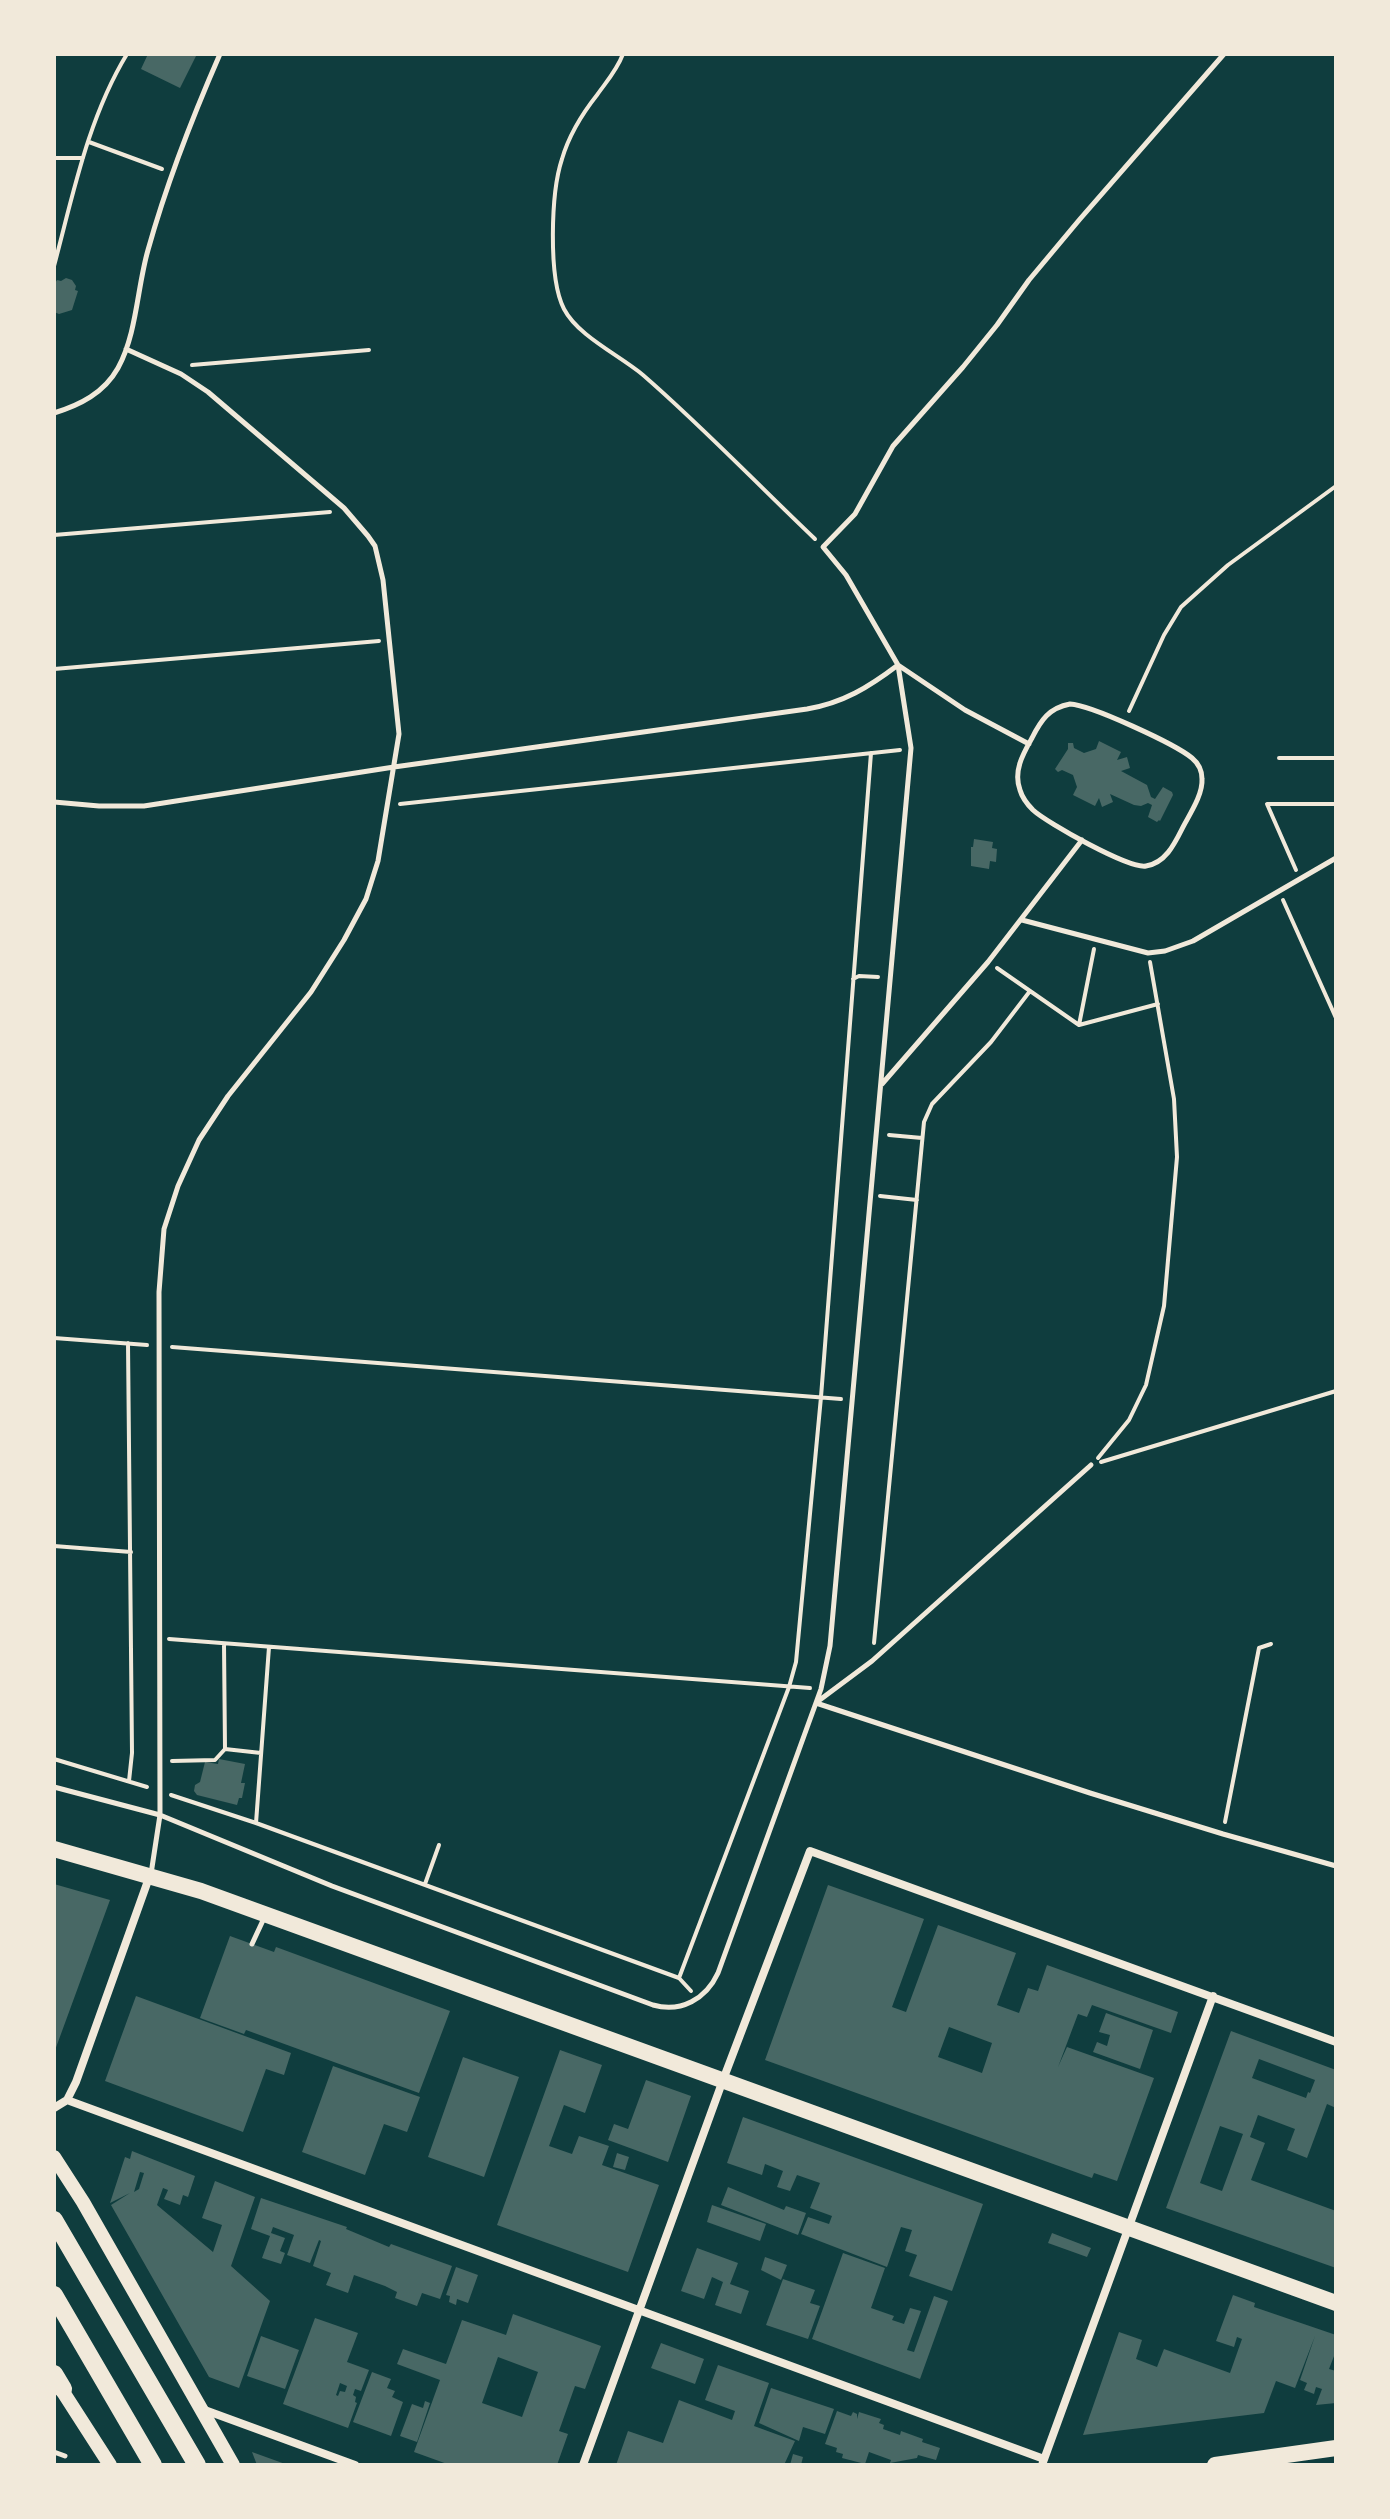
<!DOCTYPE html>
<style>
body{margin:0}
#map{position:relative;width:1390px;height:2519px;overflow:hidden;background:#0f3d3e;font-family:Karla,sans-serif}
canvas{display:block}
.frame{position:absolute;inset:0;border:56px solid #f1e9da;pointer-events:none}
</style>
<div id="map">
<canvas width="1390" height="2519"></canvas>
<div class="frame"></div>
</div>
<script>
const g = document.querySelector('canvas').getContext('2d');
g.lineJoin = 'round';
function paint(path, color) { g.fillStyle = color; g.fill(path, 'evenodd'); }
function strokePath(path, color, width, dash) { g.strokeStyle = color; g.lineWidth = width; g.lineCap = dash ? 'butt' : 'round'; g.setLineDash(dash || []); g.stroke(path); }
paint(new Path2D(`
 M148,54H197L180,88L141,69Z
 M66,278L72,280L76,286L75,290L78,291L72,310L59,314L54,312V285L57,280L61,281Z
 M1099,741L1121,752L1117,760L1127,757L1130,768L1121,771L1147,785L1151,797L1155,799L1163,787L1172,792L1173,795L1160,821L1159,820L1157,822L1148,817L1152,805L1148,803L1141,806L1134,805L1110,794L1113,802L1102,807L1099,798L1095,806L1073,795L1077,787L1073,775L1062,770L1058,772L1055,769L1068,749V743H1073L1074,748L1084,753L1096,749Z
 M974,839L993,842L992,848L997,849L996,862L990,861L989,869L971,866V847H973Z
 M219,1759L245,1764L241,1783H245L242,1798H239L237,1805L197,1795L194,1791L195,1785L200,1782L205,1762L218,1764Z
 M54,1884L110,1900L54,2053Z
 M828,1885L924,1919L892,2007L906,2012L938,1925L1016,1953L997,2005L1019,2013L1028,1988L1038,1991L1047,1965L1178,2012L1171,2033L1092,2005L1087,2017L1078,2014L1058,2067L1067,2047L1154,2078L1117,2181L1094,2173L1092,2178L765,2060ZM949,2027L992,2043L982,2073L938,2057Z
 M230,1936L274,1952L276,1947L450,2011L419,2093L246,2030L244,2034L200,2018Z
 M136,1996L291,2053L284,2075L266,2069L243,2132L105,2081Z
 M1106,2013L1153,2030L1140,2069L1093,2052L1097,2042L1107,2046L1110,2035L1099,2032Z
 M1231,2031L1336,2070V2108L1327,2104L1307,2158L1287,2150L1295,2129L1258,2115L1250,2137L1265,2143L1251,2180L1336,2211V2268L1166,2208ZM1259,2059L1315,2080L1310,2093L1308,2092L1306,2098L1252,2078ZM1220,2126L1243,2134L1222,2191L1200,2183Z
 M560,2050L602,2065L585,2113L564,2105L549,2146L572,2154L579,2136L609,2146L602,2165L659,2185L628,2272L497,2225Z
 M463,2057L519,2077L484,2177L428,2157Z
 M333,2066L420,2097L407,2132L384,2124L365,2175L302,2152Z
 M646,2080L691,2096L668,2162L608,2140L614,2124L628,2129Z
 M743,2117L983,2204L952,2291L909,2276L917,2255L905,2251L912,2230L901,2227L887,2267L801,2234L808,2217L829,2224L832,2216L810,2208L820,2183L797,2175L790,2191L777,2187L783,2171L765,2164L762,2175L727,2163Z
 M132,2151L195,2176L188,2197L183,2195L180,2205L164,2199L168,2190L163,2188L157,2205L213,2252L222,2225L202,2218L215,2181L255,2197L231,2266L270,2301L239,2388L209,2377L111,2205L130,2193L110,2203L125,2157L130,2159ZM140,2172L144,2173L139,2189L134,2192Z
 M617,2153L629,2157L625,2170L613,2167Z
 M728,2187L784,2210L786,2206L806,2213L798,2235L721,2205Z
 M261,2198L347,2227L346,2229L389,2247L391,2244L452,2266L440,2299L422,2293L417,2306L395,2298L397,2292L385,2286L354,2275L348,2293L326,2285L331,2273L313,2266L321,2241L319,2240L310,2263L287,2255L294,2235L273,2227L271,2233L285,2238L280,2251L285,2253L281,2264L262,2258L270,2236L251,2229Z
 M712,2205L766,2224L760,2241L707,2222Z
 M1052,2233L1091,2248L1087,2257L1048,2243Z
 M697,2248L738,2263L730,2284L749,2291L741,2314L715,2305L723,2282L712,2277L704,2299L681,2291Z
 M843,2253L885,2268L871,2308L894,2316L892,2320L904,2324L910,2308L921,2311L907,2350L914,2352L934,2296L948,2301L920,2379L812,2339Z
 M765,2257L787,2265L781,2280L761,2270Z
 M456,2267L478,2275L468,2303L457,2299L456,2305L449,2302L450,2296L446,2295Z
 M783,2279L815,2290L810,2303L820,2306L808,2339L766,2325Z
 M1233,2295L1255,2303L1254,2307L1336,2335V2351L1329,2369L1336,2371V2403L1316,2405L1322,2389L1316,2387L1314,2394L1304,2390L1307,2383L1300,2380L1315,2336L1295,2388L1276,2381L1264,2413L1083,2435L1119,2332L1142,2340L1136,2359L1157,2367L1164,2349L1230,2373L1242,2339L1237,2337L1234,2347L1216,2341Z
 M513,2314L601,2346L585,2389L575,2386L559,2431L568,2434L557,2465H450L414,2452L440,2380L397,2364L403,2349L446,2364L462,2320L506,2335ZM498,2357L538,2372L522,2417L482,2403Z
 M315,2318L358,2333L347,2362L369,2370L361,2391L355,2389L353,2395L356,2397L355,2402L357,2403L348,2428L283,2404ZM340,2383L347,2386L345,2392L340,2391L338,2396L336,2395Z
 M261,2336L299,2350L285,2389L247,2376Z
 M661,2343L704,2359L695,2384L651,2368Z
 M718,2365L769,2383L754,2426L795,2441L784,2465H616L628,2431L663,2443L679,2400L732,2420L735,2411L705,2400Z
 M372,2372L391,2379L387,2388L395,2391L392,2397L403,2402L391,2436L353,2422Z
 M771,2388L834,2409L825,2434L803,2427L799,2441L759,2423Z
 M425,2401L430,2403L417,2442L400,2436L412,2404L423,2408Z
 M837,2411L851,2416L853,2412L857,2414V2419L859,2412L881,2419L879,2423L884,2425L883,2429L900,2435L901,2431L923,2439L922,2442L940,2448L936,2460L918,2455L917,2458L890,2463L891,2460L869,2452L865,2464L842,2458L843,2454L836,2452L837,2448L825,2444Z
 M252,2452L288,2465H257Z
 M793,2454L803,2457L801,2465H790Z`), '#486865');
strokePath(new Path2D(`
 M623,54C617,70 607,81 597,95C582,114 569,135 562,159C551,192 548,278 564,309C578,336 619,355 643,375C703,427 758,485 815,539
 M89,142L162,169
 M54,158H83
 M54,266C73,195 88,118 127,54
 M192,365L369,350
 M54,535L330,512
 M54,669L379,641
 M1129,711L1164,635L1181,607L1228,565L1336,486
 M1279,758H1336
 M400,804L900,750
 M1296,870L1267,804H1336
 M1283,900L1336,1018
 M997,968L1079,1025L1158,1004
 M853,979L859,976L878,977
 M1079,1025L1094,949
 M889,1135L922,1138
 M880,1196L917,1200
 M54,1338L147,1345
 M128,1343L132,1753L129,1781
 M172,1347L841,1399
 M1098,1458L1129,1420L1146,1385L1164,1306L1177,1157L1174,1099L1150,962
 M1101,1462L1336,1391
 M54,1546L131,1552
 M169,1639L810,1688
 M874,1643L924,1122L932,1104L991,1042L1030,991
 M224,1644L225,1749L261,1753
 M54,1759L147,1787
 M172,1761L215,1760L225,1749
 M171,1795L256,1823L679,1978L789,1687L796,1662L821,1397L871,753
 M1225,1822L1259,1648L1271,1644
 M256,1823L269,1647
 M425,1884L439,1845
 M679,1978L691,1991`), '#f1e9da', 4);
strokePath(new Path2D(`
 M126,349L181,374L208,392L344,508L368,536L375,546L383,580L399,734L378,861L366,899L344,940L311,992L228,1096L199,1140L178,1186L164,1229L159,1292L160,1815L151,1874
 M54,413C80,405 104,393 118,368C137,333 137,288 148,250C167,182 192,118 220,54
 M1070,704C1091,705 1175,744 1192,758C1198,763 1202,771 1202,779C1203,795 1189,815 1182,829C1174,845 1165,863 1146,866C1129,869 1047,823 1033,810C1027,804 1022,797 1020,790C1013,771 1023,754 1032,738C1041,720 1049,708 1070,704Z
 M1029,744L965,710L898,665L846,575L823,547L855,514L893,446L963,367L997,325L1029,280L1080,219L1224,54
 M54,802L99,806H144L394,767L807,709C843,703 869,687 898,665
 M1022,920L1148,953L1165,951L1193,941L1336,858
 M882,1084L988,962L1082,840
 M817,1702L872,1661L1091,1465
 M816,1703L1090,1793L1223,1834L1336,1866
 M54,1787L160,1815L332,1886L653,2005C681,2013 706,1999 718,1973L821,1689L830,1646L911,748L898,665
 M252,1944L265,1916
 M54,2452L65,2456`), '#f1e9da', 5);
strokePath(new Path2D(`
 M67,2100L1044,2459
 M54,2108L67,2100L76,2082L150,1875
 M202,2409L355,2465
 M583,2465L723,2080L810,1851L1336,2042
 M1042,2465L1213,1996`), '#f1e9da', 8);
strokePath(new Path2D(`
 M54,2157L83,2202L233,2465
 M56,2381L110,2465`), '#f1e9da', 14);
strokePath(new Path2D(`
 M54,1849L201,1891L1336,2303
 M1215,2465L1336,2448`), '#f1e9da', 16);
strokePath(new Path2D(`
 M54,2220L197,2465
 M54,2295L153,2465
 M54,2374L63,2389`), '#f1e9da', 18);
</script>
